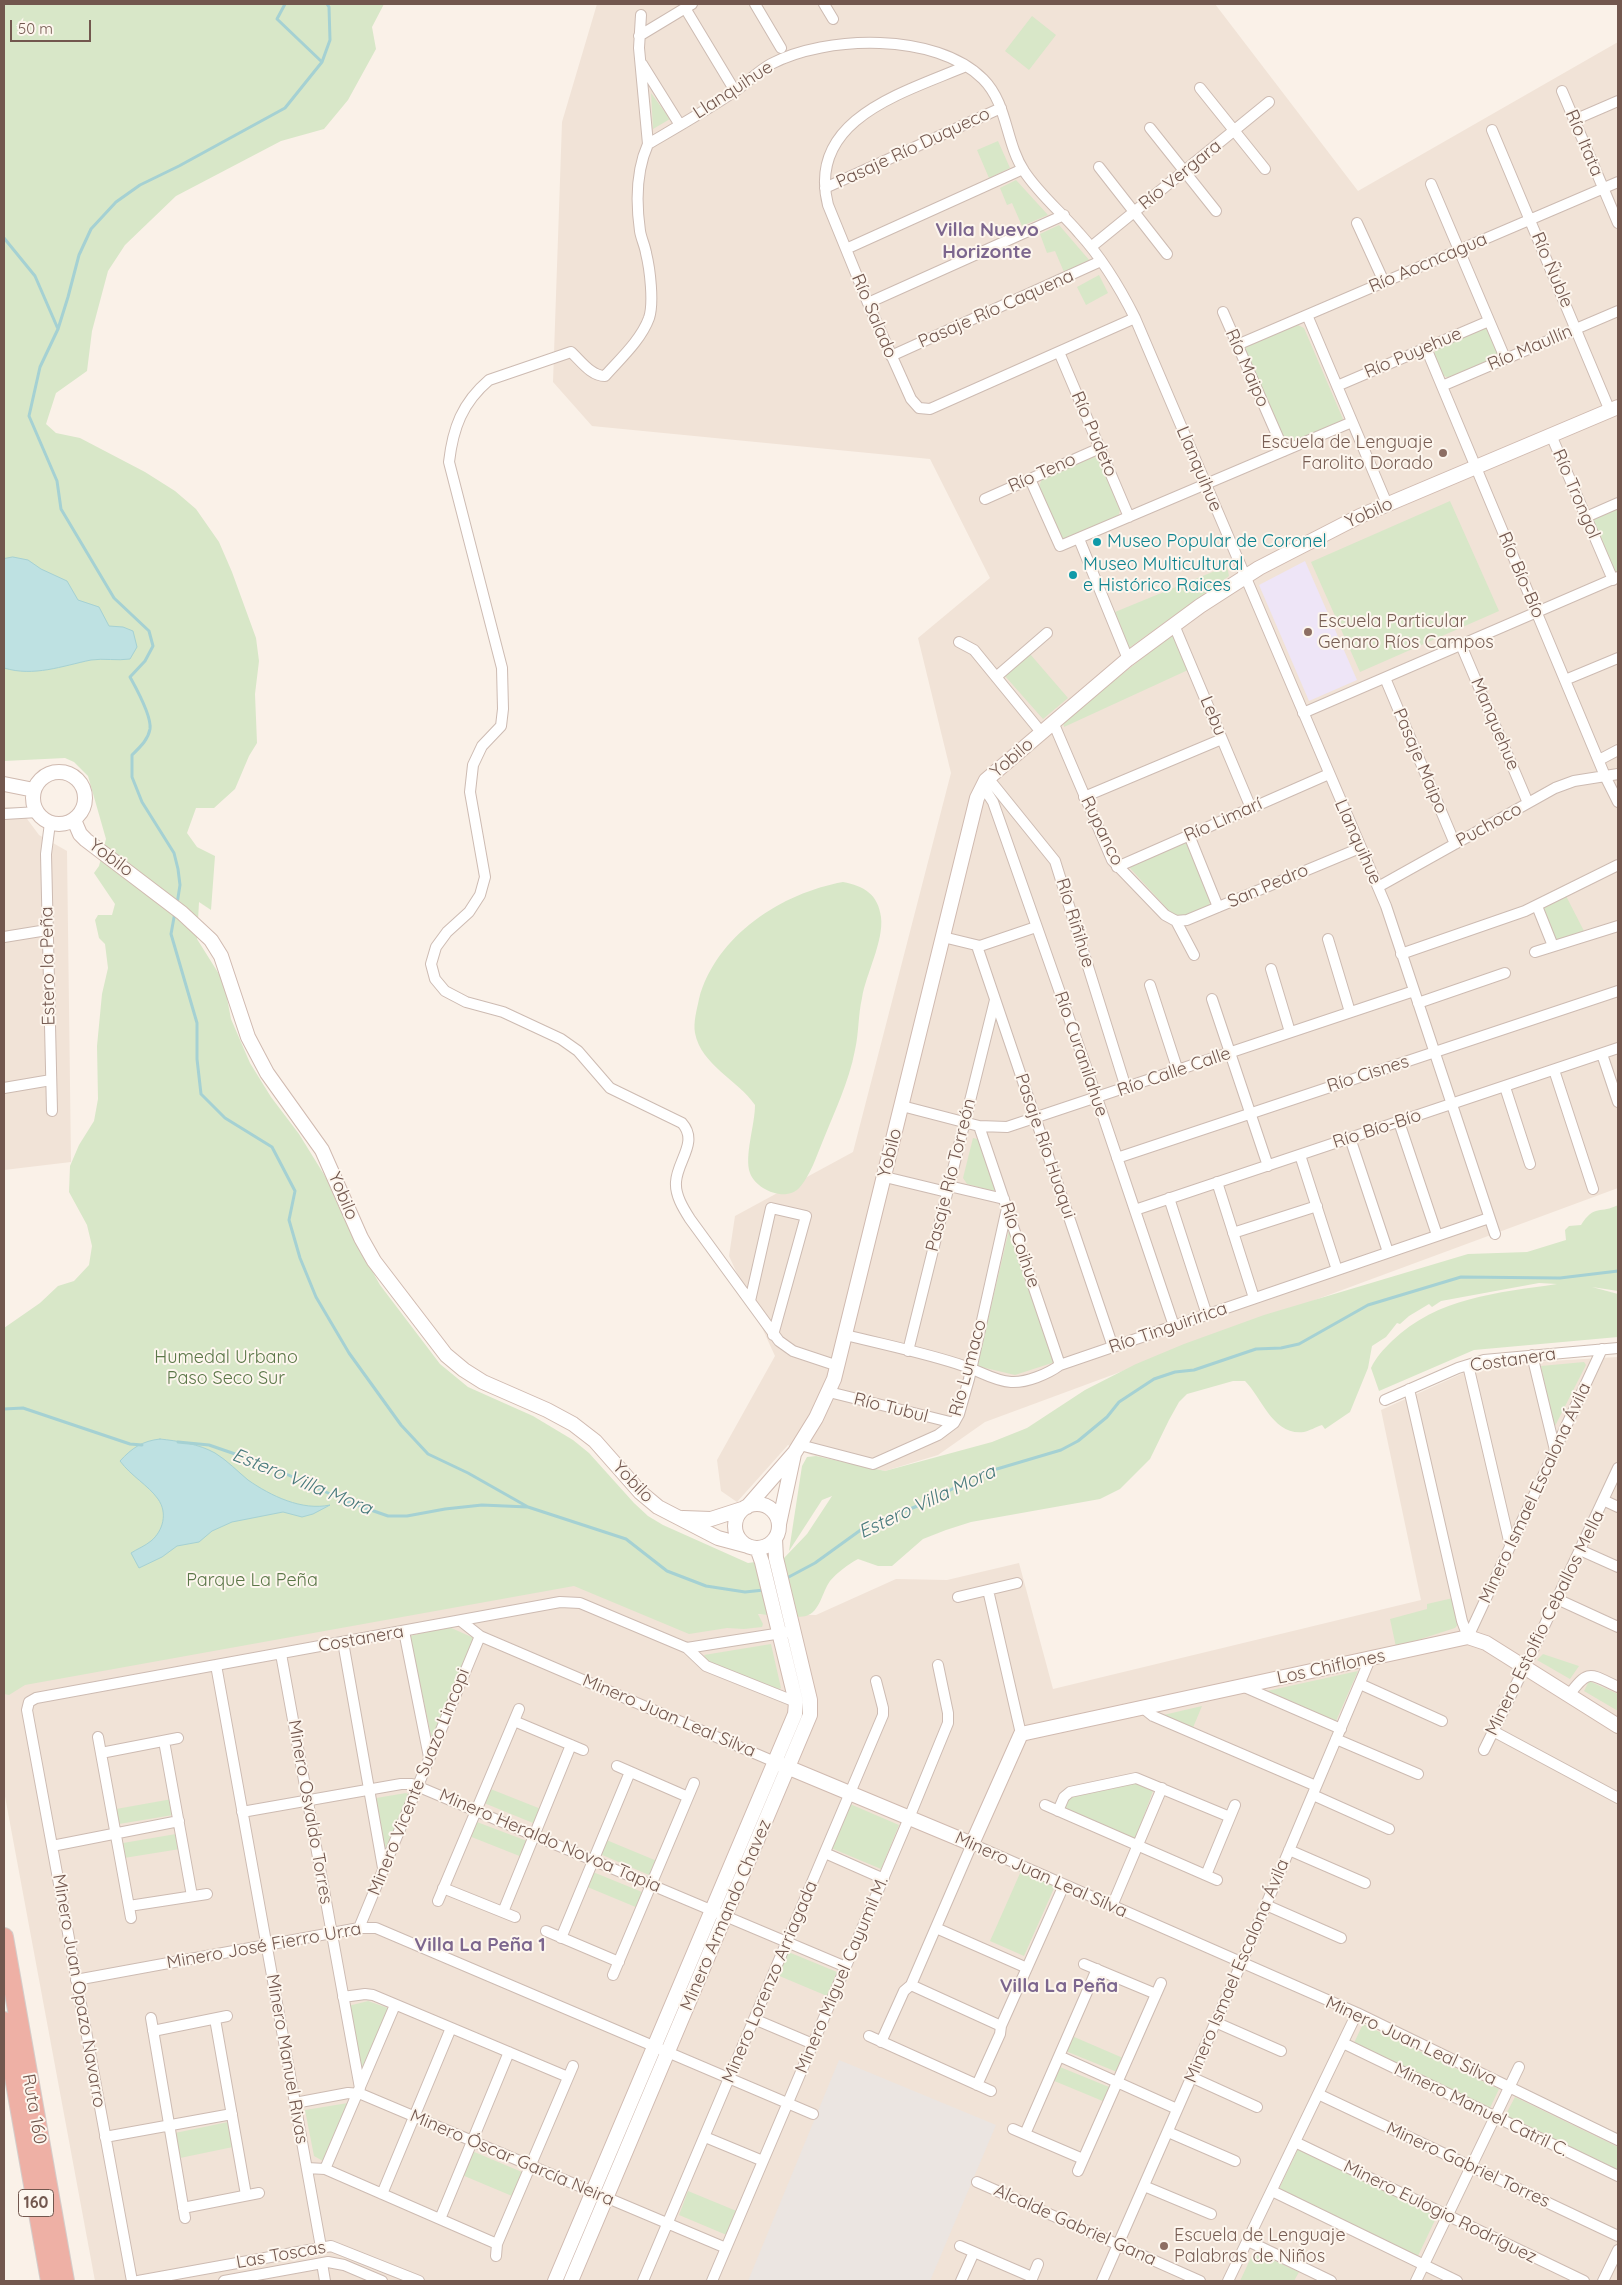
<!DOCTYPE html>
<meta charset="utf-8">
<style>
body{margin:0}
#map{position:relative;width:1622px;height:2285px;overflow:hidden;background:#faf1e8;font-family:Quicksand,sans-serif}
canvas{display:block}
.frame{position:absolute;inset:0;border:5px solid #72574e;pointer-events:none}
.scale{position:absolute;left:10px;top:20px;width:81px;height:22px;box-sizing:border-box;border:2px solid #72574e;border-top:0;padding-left:6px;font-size:15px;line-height:18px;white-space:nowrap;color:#72574e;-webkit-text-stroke:4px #fdf6ee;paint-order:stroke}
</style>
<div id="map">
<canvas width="1622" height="2285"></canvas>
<div class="frame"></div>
<div class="scale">50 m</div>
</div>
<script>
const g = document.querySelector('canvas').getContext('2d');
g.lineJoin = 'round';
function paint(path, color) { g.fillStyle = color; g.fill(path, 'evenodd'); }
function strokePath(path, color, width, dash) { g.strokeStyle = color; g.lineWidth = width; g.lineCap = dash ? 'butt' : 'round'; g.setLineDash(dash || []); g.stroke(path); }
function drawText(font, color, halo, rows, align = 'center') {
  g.font = font + ' Quicksand,sans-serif'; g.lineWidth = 4; g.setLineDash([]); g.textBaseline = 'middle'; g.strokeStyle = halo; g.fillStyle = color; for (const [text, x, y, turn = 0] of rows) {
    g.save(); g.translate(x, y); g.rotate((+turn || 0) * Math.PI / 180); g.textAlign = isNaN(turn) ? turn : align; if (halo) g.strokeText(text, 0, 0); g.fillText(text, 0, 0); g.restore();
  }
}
paint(new Path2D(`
 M597,4H1215L1358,191L1618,42V1188L985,1422L938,1455L885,1471L811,1455L788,1445L737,1502L721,1491L717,1460L775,1356L729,1256L735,1216L853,1152L951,773L918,638L990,578L930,459L592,426L553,382L562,122Z
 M4,807L19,808L39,835L67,851L71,1162L4,1170Z
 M1618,1357V2281H95L4,1791V1630L232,1522L746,1614L816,1615L896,1579L947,1580L1019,1563L1053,1689L1421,1600L1381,1410L1481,1365Z`), '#f1e3d7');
paint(new Path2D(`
 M839,2060L996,2125L930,2281H748Z`), '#ebe5e1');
paint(new Path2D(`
 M1305,561L1357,680L1309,701L1259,585Z`), '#eee5f7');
paint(new Path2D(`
 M4,4H384L372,27L376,49L348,100L324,129L281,141L176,196L125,245L108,271L92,331L87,371L56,393L46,424L56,433L80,438L145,472L175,491L196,509L219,542L232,572L256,638L259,661L255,694L257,743L249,756L235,789L214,808H196L187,833L197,847L215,856L211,910L199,902L197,939L224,982L231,1019L250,1063L271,1097L299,1134L341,1202L355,1240L380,1285L440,1364L468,1387L533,1416L573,1440L589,1453L634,1503L648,1516L663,1525L748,1563L784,1558L807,1534L832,1496L822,1500L789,1551L802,1466L807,1457L816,1456L885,1471L992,1442L1027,1428L1085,1390L1136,1364L1184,1344L1264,1315L1468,1254L1527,1252L1566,1240L1565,1230L1569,1226L1581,1225C1594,1204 1601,1214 1618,1205V1291L1592,1287L1618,1294V1337L1474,1350L1379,1391L1371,1368C1376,1357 1383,1350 1392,1341C1438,1297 1497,1293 1557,1284L1539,1283L1441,1301L1432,1307L1429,1304L1409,1316L1400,1324L1397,1323L1386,1337L1372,1346L1368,1368L1350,1412L1325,1429L1322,1425C1316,1427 1309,1431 1304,1432C1273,1436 1262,1398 1245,1381H1233L1187,1394L1179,1402L1169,1420L1150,1459L1120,1489L1100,1499L971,1522L946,1530L923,1539L892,1566H878L858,1559C847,1565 838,1572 830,1581C822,1592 820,1612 806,1616C800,1618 767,1615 758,1614L763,1624L762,1627L744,1629L727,1628L689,1634L574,1586L25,1685L9,1695L4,1694V1328L40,1303L58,1286L74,1281L89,1265L92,1246L87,1225L69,1192L70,1166L79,1145L94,1121L98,1099L97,1046L102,994L108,968L105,944L99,938L95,920L98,915H112L115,904L94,873L99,866L106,839L88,776L74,762L65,758L4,761Z
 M1032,16L1056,35L1029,70L1005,51Z
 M651,93L670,119L653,129Z
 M998,141L1010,168L989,178L977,150Z
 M1016,180L1048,215L1022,226L1012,203L1007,205L1000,188Z
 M1059,225L1090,261L1064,272L1055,251L1047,253L1040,234Z
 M1099,275L1108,293L1086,305L1077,287Z
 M1298,325L1304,328L1343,419L1341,424L1290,443L1283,439L1245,350L1246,345Z
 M1483,327L1488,329L1498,353L1496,358L1449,378L1442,375L1434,354L1436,348Z
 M1092,456L1099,459L1120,510L1118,518L1066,540L1060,537L1039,487L1042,478Z
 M1450,501L1499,611L1360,672L1311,562Z
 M1618,506V571L1615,573L1591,518Z
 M1227,566L1229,576L1129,648L1115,612Z
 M1173,634L1188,670L1064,727L1063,721Z
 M1030,654L1068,698L1043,719L1005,676Z
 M1184,843H1187L1211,898L1209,906C1198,911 1185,920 1173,915L1129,867L1130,864Z
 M843,882C864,886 878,894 881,917C884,941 866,974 862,998C858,1015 859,1033 855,1050C849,1082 834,1113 822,1143C816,1157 811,1174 800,1187C787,1203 756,1190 750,1173C744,1156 755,1125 755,1105C738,1080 701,1065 695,1033C693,1022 697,1009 699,999C716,935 782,893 843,882Z
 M1565,894L1584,931L1557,942L1553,938L1543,906Z
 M973,1138L982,1140L997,1184L994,1191L967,1184L963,1178Z
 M1009,1230L1055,1362L1015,1375L977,1366Z
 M1584,1362L1586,1365L1554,1428L1541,1366Z
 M1453,1598L1459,1623L1455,1628L1396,1647L1390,1619L1427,1609V1604Z
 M449,1627L474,1638L432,1740L410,1636Z
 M771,1644L781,1688L779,1689L709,1664L704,1655Z
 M1543,1654L1579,1666L1570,1679L1537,1660Z
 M1358,1671L1336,1721L1267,1691Z
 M1589,1681L1618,1694V1711L1584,1691Z
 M1202,1706L1192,1730L1159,1716Z
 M1133,1781L1153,1791L1136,1837L1133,1840L1067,1811L1064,1806L1069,1796Z
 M488,1788L541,1809L536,1822L533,1823L484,1803Z
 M406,1793L411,1796L387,1849H384L376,1798Z
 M172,1799L173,1815L119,1824L116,1809Z
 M850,1804L899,1825L881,1869L831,1848Z
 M477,1822L527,1841L522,1857L469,1836L474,1823Z
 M176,1834L180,1849L124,1858L122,1844L123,1843Z
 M604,1839L657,1861L652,1874L649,1875L600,1854Z
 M1021,1871L1055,1886L1024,1956L990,1941Z
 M593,1872L642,1892L638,1908L585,1886Z
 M786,1951L837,1972L827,1996L777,1975Z
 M368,2001L388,2008L361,2074L348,2006Z
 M1363,2024L1499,2089L1489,2110L1353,2045Z
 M1072,2036L1123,2058L1117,2072L1068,2052L1067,2048Z
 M1057,2067H1060L1109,2087L1105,2102L1052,2080Z
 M1515,2097L1618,2147V2173L1504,2118Z
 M348,2103L323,2161L314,2156L305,2110Z
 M228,2122L233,2147L180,2158L175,2133Z
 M1298,2149L1437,2216L1417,2258L1278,2191Z
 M472,2151L522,2172L512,2196L462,2175Z
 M688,2191L739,2212L729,2236L679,2215Z
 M1254,2251L1299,2272L1294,2281H1240Z`), '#d8e7c8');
const water = new Path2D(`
 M13,557L28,560L41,569L67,581L78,600L99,607L109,626L123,627L133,631L137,647L130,659C117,661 104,658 91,660C62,666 34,677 4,668V559Z
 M160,1439C178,1441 199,1444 215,1453C228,1461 237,1471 248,1480C271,1496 302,1511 330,1505L313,1514L302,1517L283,1512L232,1522L212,1531L199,1542L177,1546L162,1557L139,1568L131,1553C137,1549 145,1546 151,1541C163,1531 168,1513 158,1499C148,1485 131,1476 120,1461C132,1448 142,1441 160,1439Z`);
paint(water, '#bee1e2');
strokePath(water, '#a5d1d3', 1);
strokePath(new Path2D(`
 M285,4L277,19L322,62
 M4,238L35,276L58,329
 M177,904L180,885L178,869L174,853L142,802L132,777V755C140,747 148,740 150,729C152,716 136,688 130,677L145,661L153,646L149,631L114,598L61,509L57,481L29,416L40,367L58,329L68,297L79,255L91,229L116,202L140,185L179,166L285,108L322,62L330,40L329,7L327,4
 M175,912L171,934L197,1023V1059L201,1094L225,1118L272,1147L295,1191L289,1220L300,1258L316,1297L349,1353L401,1425L428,1454L468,1473L528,1507
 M4,1409L23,1408L130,1444L142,1445
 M178,1442L209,1445L264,1464L348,1502L388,1516H407L445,1509L482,1505L528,1507L626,1539L667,1571L706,1586L745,1592L764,1590
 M785,1579L815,1563L862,1529L881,1520L928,1502L980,1474L1061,1450L1078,1441L1107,1417L1119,1402L1154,1379L1175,1372L1194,1370L1256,1349L1281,1348L1299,1344L1368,1305L1461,1277L1560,1278L1618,1271`), '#a5d1d3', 3);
const street = new Path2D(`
 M755,4L781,48
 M824,4L833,19
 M685,8L735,91
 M641,15L639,48L648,144
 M639,36L692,4
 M642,64L680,125
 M966,66C906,92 806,118 828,205L868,303L911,399L919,408L930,409L1135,318
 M1200,88L1265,169
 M1562,91L1618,223
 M1574,120L1618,101
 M1150,128L1216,211
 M1492,130L1610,411
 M648,144C677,127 707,110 735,91C747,83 758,71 771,64C826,35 936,32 983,79C1008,104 1005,142 1024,171C1039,194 1061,212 1079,233C1102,258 1120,288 1135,318L1386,906L1495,1234
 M648,144C636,171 636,203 640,231C641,238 645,246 646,253C650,269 654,303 649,318C641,340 620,359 605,376C591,376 581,361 571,352L489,380C462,403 453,428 449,462L502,668L503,709L501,726L482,746L473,765L470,792L485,877L480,895L469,912L447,932L436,947L431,964L435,979L445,991L466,1002L503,1012L561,1039L578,1051L610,1088L682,1123C699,1142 677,1161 676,1182C675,1195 683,1208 690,1219L779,1341L793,1351L838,1366
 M1099,167L1167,254
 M1431,184L1505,358
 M825,188L1001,108
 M1357,223L1384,282
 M1091,247L1269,102
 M846,249L1023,169
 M868,303L1064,215
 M1223,312L1284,451
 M1307,315L1387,504
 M1237,345L1618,182
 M1426,348L1605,776L1618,802
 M1059,352L1129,517
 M891,356L1101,261
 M1337,386L1489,321
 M1442,386L1618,311
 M1551,435L1613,580
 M1030,479L1060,546L1352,422
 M985,499L1100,448
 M1586,517L1618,503
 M1079,539L1128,659
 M1174,625L1251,808
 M959,642L974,650L1041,732
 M1461,645L1528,803
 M996,677L1047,633
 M1385,678L1455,844
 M1565,680L1618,658
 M1303,713L1618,577
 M1053,722L1112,860L1165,915L1176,921L1187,920L1360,848
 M1599,760L1618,750
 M988,778L1055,861L1126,1088
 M982,785L993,802L1097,1098L1174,1326
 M1084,797L1222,739
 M4,814L38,812
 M50,823L46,854L52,1111
 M1189,835L1218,907
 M1117,867L1329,774
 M1378,887L1555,788L1574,781L1618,774
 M1537,906L1553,946
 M1176,921L1194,955
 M4,937L47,930
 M943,937L980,946L1036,927
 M1328,939L1350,1012
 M977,946L1113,1347
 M1535,952L1618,926
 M1401,954L1525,911L1618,865
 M1271,969L1290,1032
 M1150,985L1178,1071
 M1212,999L1268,1166
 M1418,1003L1505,973
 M1602,1054L1618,1102
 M1554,1070L1593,1189
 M1505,1087L1530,1164
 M4,1088L51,1080
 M902,1106L979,1126L1007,1127L1414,991
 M1399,1122L1437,1235
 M979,1126L1060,1365
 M1350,1138L1388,1252
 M1300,1155L1337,1270
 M1117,1158L1618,991
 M885,1177L947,1192
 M1217,1182L1254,1298
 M949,1186L1004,1199
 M1169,1198L1207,1315
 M1135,1210L1618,1048
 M1233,1233L1317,1206
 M750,1301L771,1208L806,1216L773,1335
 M846,1335C885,1345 926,1353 964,1366C980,1371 994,1381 1011,1382C1026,1383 1048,1374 1060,1365L1489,1218
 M908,1351L995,1000
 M1532,1355L1555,1450
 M1468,1365L1510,1545
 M1409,1389L1462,1621L1468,1637
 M829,1392L954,1423
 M1385,1400L1458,1368L1484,1360L1618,1348
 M800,1445L873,1464L938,1435L954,1423L959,1414L969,1379L1007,1208
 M1603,1500L1618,1507
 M1580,1550L1618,1567
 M988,1590L1021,1734
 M958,1597L1017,1583
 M1557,1599L1618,1627
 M461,1621L480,1636L775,1762
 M404,1631L429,1757
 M1468,1637L1602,1349
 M343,1642L383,1868
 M687,1648L706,1666L796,1702
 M281,1654L360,2088
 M216,1665L321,2247
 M1360,1684L1442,1721
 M1242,1686L1341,1729
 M1569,1695C1589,1668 1590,1674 1618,1687
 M1143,1708L1153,1716L1316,1786
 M514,1721L583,1750
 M1493,1731L1618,1798
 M98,1737L131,1918
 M1336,1739L1418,1774
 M164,1741L192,1896
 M1484,1750L1533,1650L1618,1468
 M101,1753L178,1738
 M617,1766L688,1797
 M1313,1795L1389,1829
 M1045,1805L1217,1880
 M1058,1811L1064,1797L1070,1792L1136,1778L1230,1817
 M242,1812L401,1784H412L846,1967
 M52,1846L179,1821
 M1289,1850L1365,1883
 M825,1853L884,1879
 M1206,1875L1235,1805
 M443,1888L515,1917
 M438,1901L519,1709
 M1266,1905L1341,1938
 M129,1906L207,1894
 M1112,1906L1162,1788
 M503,1912L571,1745
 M359,1928L480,1636
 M936,1928L1027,1968
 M546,1931L619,1962
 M561,1938L630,1772
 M1084,1964L1156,1994
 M613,1975L694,1783
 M76,1980L359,1928H376L813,2114
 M911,1985L1001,2026
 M343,1997L365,1994L373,1995L568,2077
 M151,2018L185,2218
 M215,2019L246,2195
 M754,2019L813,2044
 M1215,2022L1281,2051
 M153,2031L227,2016
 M869,2036L991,2091
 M881,2042L904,1991L911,1985L972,1844L1357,2013L1618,2140
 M1343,2043L1618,2176
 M1059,2056L1177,2109
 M1191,2077L1257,2107
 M977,2085L1000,2034L1001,2026L1064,1885
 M1318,2094L1618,2236
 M295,2103L348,2093L361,2094L726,2248
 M1013,2129L1083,2159
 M1168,2132L1235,2161
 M1025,2134L1097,1969
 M105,2137L232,2114
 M705,2137L763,2161
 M1295,2142L1584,2281
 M307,2168L325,2169L497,2244
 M325,2169L395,2005
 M1078,2171L1161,1983
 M977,2182L1200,2281
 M1144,2186L1211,2214
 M1272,2191L1457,2281
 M382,2194L451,2028
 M183,2208L259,2193
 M440,2219L509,2052
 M1248,2241L1331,2281
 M960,2246L1032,2277
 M496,2256L497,2244L573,2066
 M322,2263L325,2281
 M132,2281L27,1710L29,1702L36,1698L560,1602L580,1603L687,1648L794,1631
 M138,2281L331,2246L419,2281
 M224,2281L328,2262L344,2265L382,2281
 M643,2281L883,1715V1708L876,1681
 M712,2281L909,1818L948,1723V1713L938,1665
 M961,2281L974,2252
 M1031,2281L1038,2264
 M1102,2281L1241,1964L1370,1659
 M1228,2281L1357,2013
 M1416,2281L1519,2067
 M1603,2281L1618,2250`);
const secondary = new Path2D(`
 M33 798a26 26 0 1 1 52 0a26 26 0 1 1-52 0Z
 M4,784L34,790
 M74,820L80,834L86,840L182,913L211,940L221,956L248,1037L267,1073L322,1150L361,1238L374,1261L446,1355L464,1370L483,1382L547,1410L573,1424L595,1441L640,1492L658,1507L718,1538L748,1546
 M735 1526a22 22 0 1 1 44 0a22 22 0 1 1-44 0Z
 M747,1507L795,1452L816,1418L834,1379L977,798L986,780L1128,659L1200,606L1259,568L1360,516L1618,407
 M683,1518L711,1519L742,1509
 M779,1524L794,1454
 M775,1762L972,1844L1021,1734L1468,1637L1486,1643L1618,1726
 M555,2281L795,1714L796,1702L762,1562L757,1548
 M571,2281L810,1715V1700L776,1558L775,1539`);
const highway = new Path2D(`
 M4,1937L65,2281
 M4,2021L50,2281`);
strokePath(street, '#cdbbb2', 12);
strokePath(secondary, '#d0bab0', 16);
strokePath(highway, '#d5cdca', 20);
strokePath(street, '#fff', 10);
strokePath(secondary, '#fff', 14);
strokePath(highway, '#eeb0a5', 18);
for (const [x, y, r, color] of [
 [1443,453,5,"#8d6e63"],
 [1097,542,5,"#0f9aa8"],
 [1073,575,5,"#0f9aa8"],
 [1308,632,5,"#8d6e63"],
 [1164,2246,5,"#8d6e63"]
]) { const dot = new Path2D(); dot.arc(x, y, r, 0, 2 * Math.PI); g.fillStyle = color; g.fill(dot); strokePath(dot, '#fdf6ee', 2); }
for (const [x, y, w] of [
 [36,2203,35]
]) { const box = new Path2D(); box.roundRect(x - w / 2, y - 13.5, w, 27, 4); g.fillStyle = '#fdf6ee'; g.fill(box); strokePath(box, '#72574e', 1); }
drawText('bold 16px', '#72574e', null, [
 ["160",36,2203]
]);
drawText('18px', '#72574e', '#fdf6ee', [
 ["Llanquihue",733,90,-33],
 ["Río Itata",1584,143,67],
 ["Pasaje Río Duqueco",913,148,-25],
 ["Río Vergara",1180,175,-39],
 ["Río Aocncagua",1428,263,-23],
 ["Río Ñuble",1552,270,67],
 ["Pasaje Río Caquena",996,309,-24],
 ["Río Salado",874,316,67],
 ["Río Maullín",1530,348,-23],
 ["Río Puyehue",1413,353,-23],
 ["Río Maipo",1247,368,66],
 ["Río Pudeto",1094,434,67],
 ["Llanquihue",1199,469,67],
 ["Río Teno",1042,473,-24],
 ["Río Trongol",1576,494,67],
 ["Yobilo",1369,513,-24],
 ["Río Bío-Bío",1521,575,67],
 ["Lebu",1213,716,67],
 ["Manquehue",1495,724,67],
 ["Yobilo",1012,758,-41],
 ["Pasaje Maipo",1420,761,67],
 ["Río Limarí",1223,820,-24],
 ["Puchoco",1489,825,-29],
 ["Rupanco",1102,831,64],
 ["Llanquihue",1358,842,66],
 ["Yobilo",111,858,37],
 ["San Pedro",1268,886,-23],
 ["Río Riñihue",1075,923,73],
 ["Estero la Peña",48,966,-91],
 ["Río Curanilahue",1081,1054,71],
 ["Río Calle Calle",1174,1072,-19],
 ["Río Cisnes",1368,1074,-18],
 ["Río Bío-Bío",1377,1129,-18],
 ["Pasaje Río Huaqui",1045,1146,71],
 ["Yobilo",890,1153,-76],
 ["Pasaje Río Torreón",951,1175,-76],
 ["Yobilo",343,1196,67],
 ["Río Coihue",1020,1245,71],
 ["Río Tinguiririca",1168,1328,-19],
 ["Costanera",1513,1360,-8],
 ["Río Lumaco",968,1368,-75],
 ["Río Tubul",891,1408,14],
 ["Yobilo",633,1482,46],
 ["Minero Ismael Escalona Ávila",1535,1493,-65],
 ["Minero Estolfio Ceballos Mella",1545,1623,-64],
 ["Costanera",361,1639,-10],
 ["Los Chiflones",1331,1667,-12],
 ["Minero Juan Leal Silva",669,1716,23],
 ["Minero Vicente Suazo Lincopi",419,1782,-68],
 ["Minero Osvaldo Torres",310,1812,80],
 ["Minero Heraldo Novoa Tapia",550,1841,23],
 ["Minero Juan Leal Silva",1041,1875,24],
 ["Minero Armando Chavez",726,1915,-67],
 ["Minero José Fierro Urra",264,1946,-10],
 ["Minero Ismael Escalona Ávila",1237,1971,-67],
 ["Minero Miguel Cayumil M.",842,1975,-67],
 ["Minero Lorenzo Arriagada",770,1982,-67],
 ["Minero Juan Opazo Navarro",79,1991,80],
 ["Minero Juan Leal Silva",1411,2041,25],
 ["Minero Manuel Rivas",287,2059,80],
 ["Ruta 160",34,2109,80],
 ["Minero Manuel Catril C.",1481,2110,26],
 ["Minero Óscar García Neira",512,2158,23],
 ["Minero Gabriel Torres",1468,2165,25],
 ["Minero Eulogio Rodríguez",1440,2212,26],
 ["Alcalde Gabriel Gana",1075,2225,24],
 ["Las Toscas",281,2255,-10]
]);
drawText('18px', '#785e54', '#fdf6ee', [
 ["Escuela de Lenguaje",1433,443,"right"],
 ["Farolito Dorado",1433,464,"right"],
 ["Escuela Particular",1318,622],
 ["Genaro Ríos Campos",1318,643],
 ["Escuela de Lenguaje",1174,2236],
 ["Palabras de Niños",1174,2257]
], 'left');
drawText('18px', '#0d838f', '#fdf6ee', [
 ["Museo Popular de Coronel",1107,542],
 ["Museo Multicultural",1083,565],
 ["e Histórico Raices",1083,586]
], 'left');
drawText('18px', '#5b7748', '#fdf6ee', [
 ["Humedal Urbano",226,1358],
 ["Paso Seco Sur",226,1379],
 ["Parque La Peña",252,1581]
]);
drawText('bold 19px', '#7c668e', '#fdf6ee', [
 ["Villa Nuevo",987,230],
 ["Horizonte",987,252],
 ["Villa La Peña 1",480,1945],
 ["Villa La Peña",1059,1986]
]);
drawText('italic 19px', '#47797c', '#fdf6ee', [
 ["Estero Villa Mora",302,1482,22],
 ["Estero Villa Mora",927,1502,-25]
]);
</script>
